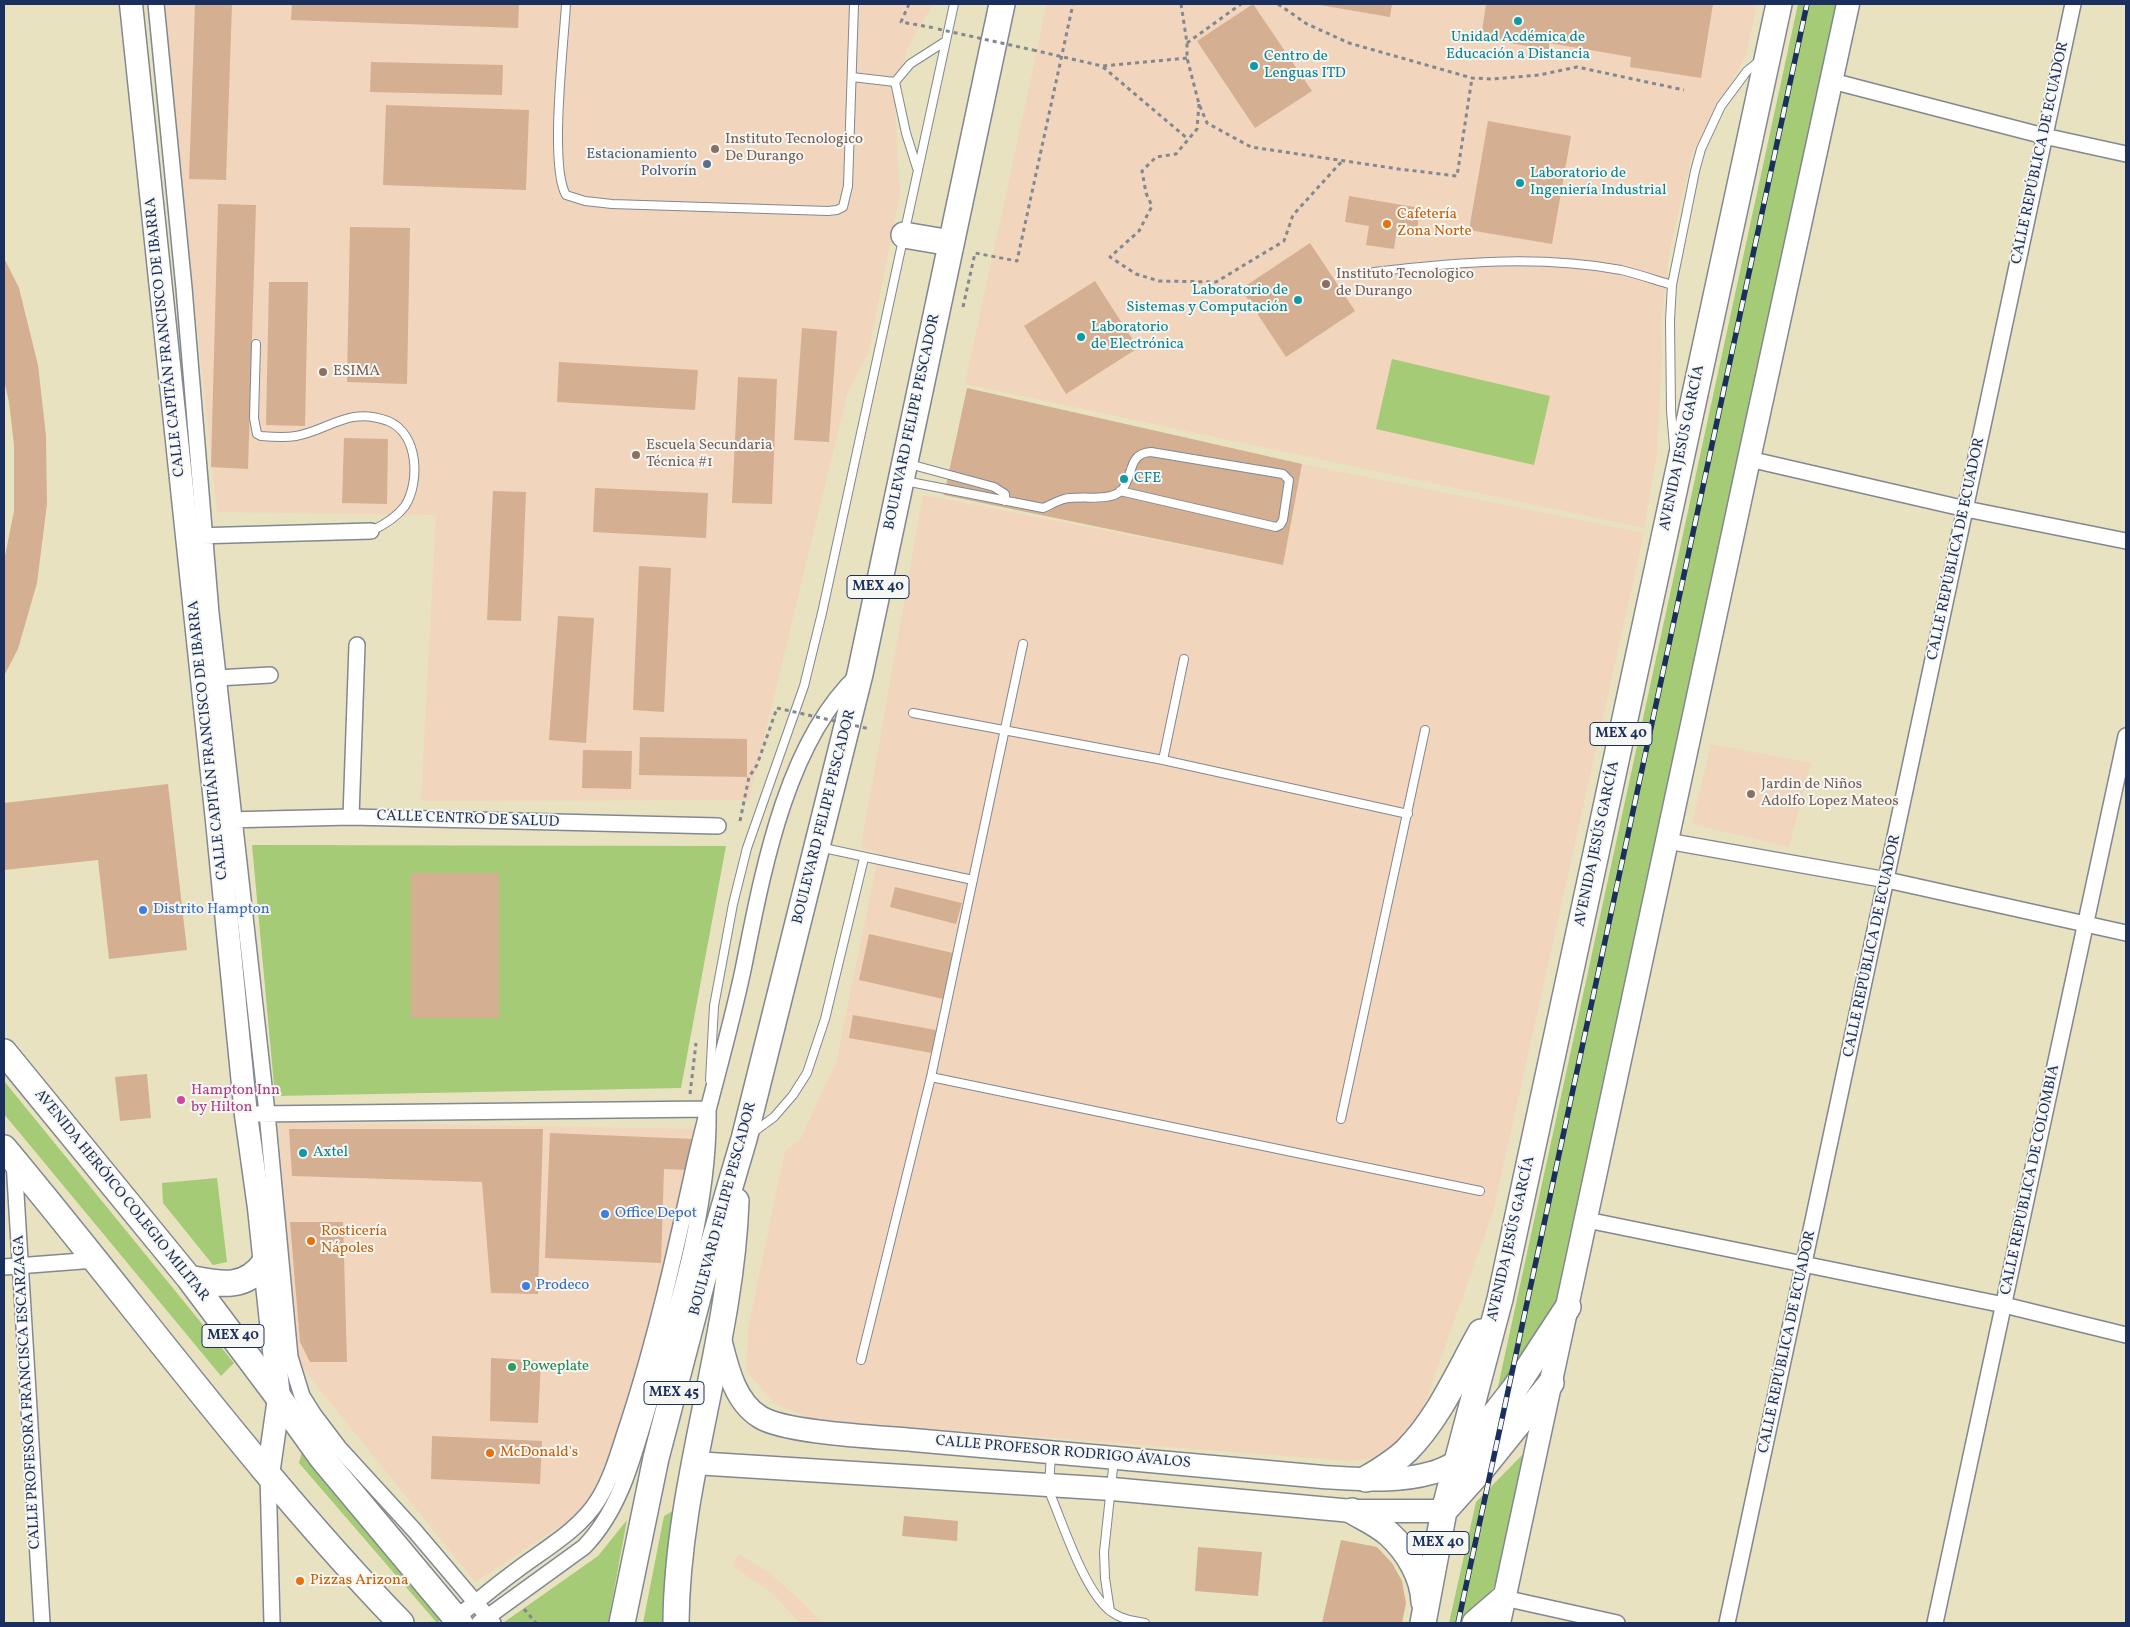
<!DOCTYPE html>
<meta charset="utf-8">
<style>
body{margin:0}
#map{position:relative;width:2130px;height:1627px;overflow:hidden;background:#e8e2c1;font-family:Vollkorn,serif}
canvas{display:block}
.frame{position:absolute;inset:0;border:5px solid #1b2f5e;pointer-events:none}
</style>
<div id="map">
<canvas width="2130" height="1627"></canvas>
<div class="frame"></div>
</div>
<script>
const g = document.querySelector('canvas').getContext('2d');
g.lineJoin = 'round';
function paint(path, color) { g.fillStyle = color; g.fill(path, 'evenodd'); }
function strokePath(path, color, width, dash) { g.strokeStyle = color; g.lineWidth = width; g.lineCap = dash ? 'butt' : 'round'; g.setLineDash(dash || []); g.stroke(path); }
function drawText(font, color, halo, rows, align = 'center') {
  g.font = font + ' Vollkorn,serif'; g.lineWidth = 4; g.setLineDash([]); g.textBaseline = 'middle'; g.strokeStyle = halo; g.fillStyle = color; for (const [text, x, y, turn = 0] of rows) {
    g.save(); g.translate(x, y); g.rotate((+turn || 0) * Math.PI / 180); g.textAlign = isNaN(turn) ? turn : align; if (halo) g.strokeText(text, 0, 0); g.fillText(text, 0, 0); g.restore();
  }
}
paint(new Path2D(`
 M163,4H933L907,49L895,105L900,193L868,354L847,394L749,800L421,801L436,515L217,512Z
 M1047,4H1757L1746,55L1693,151L1670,248L1661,321L1662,356L1657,452L1644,528L965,384Z
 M1302,464L1644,533L1493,1212L1424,1405L1411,1429L1399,1443L1386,1452L1369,1459L1349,1461L811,1419L775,1403L747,1372L748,1329L785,1151L800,1140L836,1063L879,853L861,847L923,495L1283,565Z
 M1711,744L1811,763L1789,847L1692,824Z
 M278,1122L696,1129L622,1432L594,1496L580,1513L475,1582L296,1360Z
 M738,1554L766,1570L802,1602L822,1623H800L773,1594L733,1566Z`), '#f1d5bd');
paint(new Path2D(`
 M1798,4H1836L1556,1300L1494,1405Z
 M1392,359L1550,396L1534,465L1376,429Z
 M252,845L726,846L681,1088L275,1096Z
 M4,1081L234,1363L221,1376L4,1114Z
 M217,1178L227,1262L213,1265L163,1203L162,1183Z
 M303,1448L446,1615L437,1623L299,1463Z
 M1527,1450L1520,1511L1494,1587L1464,1623H1449L1476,1502Z
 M676,1509L666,1623H643L664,1516Z
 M627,1520L608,1623H503L598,1556Z`), '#a5cb76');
paint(new Path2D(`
 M195,4H232L226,180L189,179Z
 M292,4H519L518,28L291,20Z
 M1253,4L1312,91L1255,128L1197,41Z
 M1314,4H1392L1390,17Z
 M1486,4H1713L1701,78L1630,67L1631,57L1549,43V50L1481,38Z
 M371,62L503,65L502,95L370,92Z
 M386,105L529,110L526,190L383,185Z
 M1488,121L1571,136L1552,244L1469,230Z
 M1349,196L1420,208L1417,231L1397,228L1394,249L1366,245L1369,226L1345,222Z
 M218,204L256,205L248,469L211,467Z
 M350,227L410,228L407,384L347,382Z
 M1310,243L1355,311L1286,357L1241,289Z
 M4,258L19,288L38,365L46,436L47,504L37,583L18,649L4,676V561L14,511V445L9,402L4,380Z
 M1095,281L1138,348L1066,394L1024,326Z
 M269,282H308L305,426L266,425Z
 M802,328L837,331L829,442L794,440Z
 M559,362L698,370L695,410L557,402Z
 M738,377L777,379L772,504L732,503Z
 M967,388L1302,464L1283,565L944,495Z
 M344,438L388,439L387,504L342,503Z
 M595,488L708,493L706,538L593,532Z
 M493,491L526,492L521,621L487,620Z
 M639,566L671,568L664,712L633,710Z
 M558,616L594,618L586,743L549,740Z
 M640,737L747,739V777L639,775Z
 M583,750L632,751L631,789L582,788Z
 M168,784L187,950L109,959L98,860L4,870V803Z
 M411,873H499V1018H411Z
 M895,887L962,903L956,924L890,907Z
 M869,934L953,953L943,999L859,980Z
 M853,1015L936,1030L932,1053L849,1038Z
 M147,1074L151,1118L120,1121L115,1077Z
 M289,1129H543L538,1294L491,1293L482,1182L292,1176Z
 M550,1133L694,1139L688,1170L664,1169L661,1263L545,1258Z
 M290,1222H343L347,1362H310L300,1342Z
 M491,1358L541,1361L538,1423L490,1421Z
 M432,1436L542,1441L540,1484L431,1479Z
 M904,1516L958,1521L957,1541L902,1536Z
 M1341,1540L1377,1547L1392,1563L1402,1581L1406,1603L1402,1623H1322Z
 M1198,1547L1262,1552L1258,1596L1195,1591Z`), '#d5af91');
const lane = new Path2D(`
 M566,4C564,42 549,166 566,195L585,201L612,204L828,211L837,210L843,207L848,186L854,4
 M852,77L895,82
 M917,168L906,133L895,82L910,64L946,41
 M1374,272C1456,262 1539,255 1621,270C1638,274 1655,280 1672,285
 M256,344L254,418L257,434L261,436C272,437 285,438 296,436C330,430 348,406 388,421C419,434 420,482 405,506C396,518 384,525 371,531
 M1674,447L1671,410L1670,320L1672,285L1695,171L1701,149L1721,106L1747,71L1759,61
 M909,464L994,487L1005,494V501
 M905,481L1043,508C1050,505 1057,501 1064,499C1079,495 1109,502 1121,491C1134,477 1127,453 1151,452L1283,474L1289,480L1283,520L1280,525L1276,527L1120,491
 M913,713L1163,760L1408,814
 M1163,760L1184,659
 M819,847L973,880
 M931,1077L1480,1191
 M710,1080L714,1006L733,904L747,848L804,686L822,613L954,4
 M1341,1119L1425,730
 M751,1134L774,1117L793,1095L807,1073L825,1019L864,858
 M861,1360L931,1077L1023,644
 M1051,1454L1049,1486L1051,1496C1064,1527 1084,1589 1109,1610C1120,1619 1132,1621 1145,1623
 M1110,1611L1105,1578L1104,1552L1114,1459`);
const street = new Path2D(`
 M156,4L184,288L211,613L267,1113L290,1357L302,1396L314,1415L339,1448L414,1530L493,1623
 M1832,81L2044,136L2126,154
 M1749,459L1966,509L2126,541
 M195,536L371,531
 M217,678L270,675
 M351,817L357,645
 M225,820L351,817L718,826
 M1667,841L1887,880L2126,933
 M257,1114L708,1109C710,1204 678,1306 651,1397C635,1449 623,1507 584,1547L479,1623
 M14,1161L42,1623
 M1587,1220L2004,1305L2126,1335
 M4,1267L95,1260
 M268,1475L272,1623
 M1504,1598L1617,1623
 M450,1622C471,1607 491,1589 513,1573C541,1551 579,1531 598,1500C613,1476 620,1447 629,1421C656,1338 675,1253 694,1167C709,1101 729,1036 743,970C762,876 785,743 858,675
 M1727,1623L2073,4
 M1935,1623L2126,736`);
const secondary = new Path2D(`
 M131,4L217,821L246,1115L259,1208L279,1398L268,1475
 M720,1339C727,1366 734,1401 760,1417C785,1433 880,1437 913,1440C1050,1452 1186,1464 1323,1477C1358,1479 1397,1483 1431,1473C1440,1471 1448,1466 1456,1463
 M694,1463L1112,1489L1352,1511H1444
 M1499,1623L1749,459L1848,4`);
const primary = new Path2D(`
 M904,235L951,243
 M4,1052L189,1278L279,1398L322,1458L460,1623
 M4,1148C136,1306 258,1475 401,1623
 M189,1278C219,1284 245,1291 265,1262
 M1462,1456L1515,1388L1568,1307
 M1366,1479C1381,1470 1395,1462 1407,1450C1439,1418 1459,1371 1481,1332
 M1446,1509L1481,1470L1551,1383
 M1352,1511C1364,1518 1378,1524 1389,1534C1408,1551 1423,1577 1424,1602
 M622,1623L656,1458L702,1282L744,1139L860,674L1002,4
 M676,1623C677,1480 731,1344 736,1201
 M1423,1623L1444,1511L1500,1299L1779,4
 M1475,1623L1504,1598`);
strokePath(lane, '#828890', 10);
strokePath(street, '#828890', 18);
strokePath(secondary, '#828890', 25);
strokePath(primary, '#828890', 28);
strokePath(new Path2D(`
 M909,4L901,22L935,28
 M1181,4L1187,43V58L1199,104L1207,123L1251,147L1399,169L1457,176L1472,78
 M1278,4L1307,24L1349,43L1472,78L1493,79L1539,75L1577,67L1684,90
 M1187,43L1241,4
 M1033,50L1102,66L1187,58
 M1103,67L1188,139
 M1199,104L1197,129L1176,154L1156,157L1142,171L1146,193L1152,206L1139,231L1110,257L1136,274L1159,281L1216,282L1284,241L1293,215L1343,160
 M963,307L975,253L1017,261L1073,4
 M740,821L749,777L757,765L777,708
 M690,1094L696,1043
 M524,1609L536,1623`), '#828890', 3, [4, 4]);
strokePath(lane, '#fff', 8);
strokePath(street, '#fff', 15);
strokePath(secondary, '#fff', 22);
strokePath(primary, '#fff', 25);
const rail = new Path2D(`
 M1458,1623L1807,4`);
strokePath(rail, '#1b2f5e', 5.5);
strokePath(rail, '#f6f6f2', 4, [11]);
strokePath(new Path2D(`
 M938,29L1033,50
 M777,708L870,729`), '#828890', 3, [4, 4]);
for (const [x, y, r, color] of [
 [1518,21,5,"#0f9aa8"],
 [1254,66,5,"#0f9aa8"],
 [715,149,5,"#8d6e63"],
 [707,164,5,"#5c6f8a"],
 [1520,183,5,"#0f9aa8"],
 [1387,224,5,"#e8710a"],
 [1326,284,5,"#8d6e63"],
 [1298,300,5,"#0f9aa8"],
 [1081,337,5,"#0f9aa8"],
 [323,372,5,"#8d6e63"],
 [636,455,5,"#8d6e63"],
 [1124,479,5,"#0f9aa8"],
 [1751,794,5,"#8d6e63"],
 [143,910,5,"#3f7fe0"],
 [181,1100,5,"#d1479c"],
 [303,1153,5,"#0f9aa8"],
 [605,1214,5,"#3f7fe0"],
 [311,1241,5,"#e8710a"],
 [526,1286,5,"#3f7fe0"],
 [512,1367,5,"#2e9e5b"],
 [490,1453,5,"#e8710a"],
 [300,1581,5,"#e8710a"]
]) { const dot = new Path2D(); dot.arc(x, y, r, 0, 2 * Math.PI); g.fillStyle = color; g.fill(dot); strokePath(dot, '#f6f6f2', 2); }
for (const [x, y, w] of [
 [878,587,62],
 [1621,734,62],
 [233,1336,62],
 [674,1393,60],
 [1438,1543,62]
]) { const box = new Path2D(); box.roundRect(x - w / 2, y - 11.5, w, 23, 4); g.fillStyle = '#f6f6f2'; g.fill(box); strokePath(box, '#1b2f5e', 1); }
drawText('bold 14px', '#1b2f5e', null, [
 ["MEX 40",878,587],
 ["MEX 40",1621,734],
 ["MEX 40",233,1336],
 ["MEX 45",674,1393],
 ["MEX 40",1438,1543]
]);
drawText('15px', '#0d838f', '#f6f6f2', [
 ["Unidad Acdémica de",1518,38,"center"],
 ["Educación a Distancia",1518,55,"center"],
 ["Centro de",1264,57],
 ["Lenguas ITD",1264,74],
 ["Laboratorio de",1530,174],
 ["Ingeniería Industrial",1530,191],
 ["Laboratorio de",1288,291,"right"],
 ["Sistemas y Computación",1288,308,"right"],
 ["Laboratorio",1091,328],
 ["de Electrónica",1091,345],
 ["CFE",1134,479],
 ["Axtel",313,1153]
], 'left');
drawText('15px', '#785e54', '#f6f6f2', [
 ["Instituto Tecnologico",725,140],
 ["De Durango",725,157],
 ["Instituto Tecnologico",1336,275],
 ["de Durango",1336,292],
 ["ESIMA",333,372],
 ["Escuela Secundaria",646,446],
 ["Técnica #1",646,463],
 ["Jardin de Niños",1761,785],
 ["Adolfo Lopez Mateos",1761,802]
], 'left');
drawText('15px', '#1b2f5e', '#f6f6f2', [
 ["CALLE REPÚBLICA DE ECUADOR",2041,153,-78],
 ["CALLE CAPITÁN FRANCISCO DE IBARRA",166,337,-96],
 ["BOULEVARD FELIPE PESCADOR",913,422,-78],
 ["AVENIDA JESÚS GARCÍA",1683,448,-78],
 ["CALLE REPÚBLICA DE ECUADOR",1957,549,-78],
 ["CALLE CAPITÁN FRANCISCO DE IBARRA",209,740,-96],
 ["BOULEVARD FELIPE PESCADOR",825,817,-76],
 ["CALLE CENTRO DE SALUD",468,820,2],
 ["AVENIDA JESÚS GARCÍA",1598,844,-78],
 ["CALLE REPÚBLICA DE ECUADOR",1873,946,-78],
 ["CALLE REPÚBLICA DE COLOMBIA",2031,1180,-78],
 ["AVENIDA HERÓICO COLEGIO MILITAR",121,1196,51],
 ["BOULEVARD FELIPE PESCADOR",724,1209,-75],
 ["AVENIDA JESÚS GARCÍA",1512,1239,-77],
 ["CALLE REPÚBLICA DE ECUADOR",1788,1342,-78],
 ["CALLE PROFESORA FRANCISCA ESCARZAGA",28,1392,-93],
 ["CALLE PROFESOR RODRIGO ÁVALOS",1063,1453,5]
]);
drawText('15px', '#4e5e75', '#f6f6f2', [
 ["Estacionamiento",697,155],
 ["Polvorín",697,172]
], 'right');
drawText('15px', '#c56008', '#f6f6f2', [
 ["Cafetería",1397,215],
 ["Zona Norte",1397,232],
 ["Rosticería",321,1232],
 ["Nápoles",321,1249],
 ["McDonald's",500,1453],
 ["Pizzas Arizona",310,1581]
], 'left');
drawText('15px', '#366cbe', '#f6f6f2', [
 ["Distrito Hampton",153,910],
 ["Office Depot",615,1214],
 ["Prodeco",536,1286]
], 'left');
drawText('15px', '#b23c85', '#f6f6f2', [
 ["Hampton Inn",191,1091],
 ["by Hilton",191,1108]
], 'left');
drawText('15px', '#27864d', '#f6f6f2', [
 ["Poweplate",522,1367]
], 'left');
</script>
